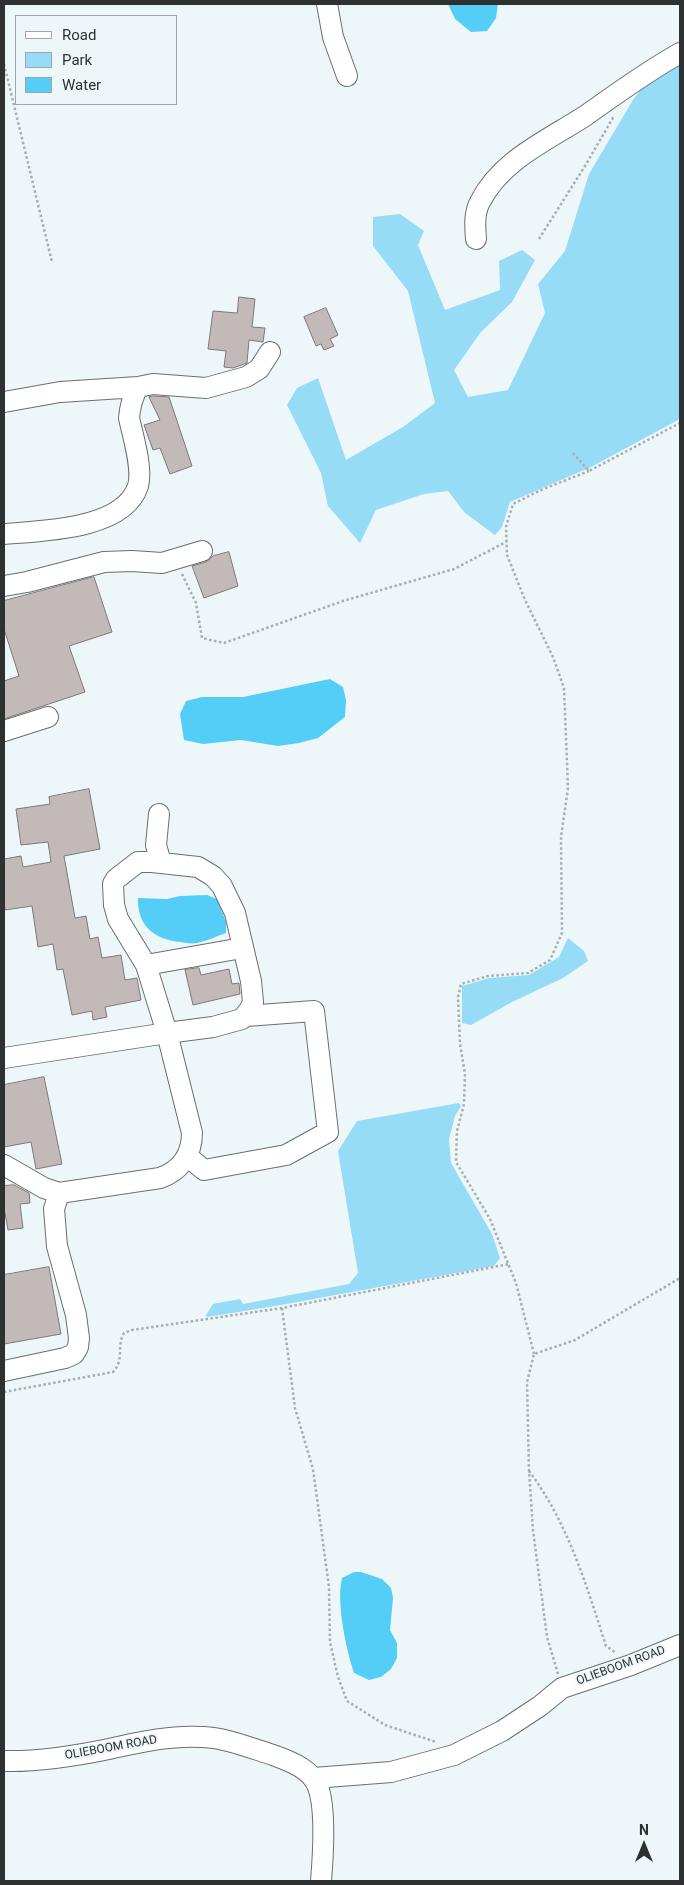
<!DOCTYPE html>
<style>
body{margin:0}
#map{position:relative;width:684px;height:1885px;overflow:hidden;background:#edf6f9;font-family:Roboto,sans-serif}
canvas{display:block}
.frame{position:absolute;inset:0;border:5px solid #2e3132;pointer-events:none}
.legend{position:absolute;left:15px;top:15px;width:162px;height:90px;box-sizing:border-box;background:#edf6f9;border:1px solid #a1a7a9;margin:0;padding:6px 9px;list-style:none;font-size:15px;color:#2e3132}
.legend li{display:flex;align-items:center;gap:10px;height:25px}
.legend b{width:25px;border:1px solid #a1a7a9}
.north{position:absolute;left:619px;top:1820px;width:50px;height:50px;-webkit-text-stroke:4px #edf6f9;paint-order:stroke;rotate:0deg;font-size:14px;font-weight:700;line-height:20px;text-align:center;color:#2e3132}
.north::after{content:'';display:block;margin:auto;width:18px;height:22px;background:#2e3132;clip-path:polygon(50% 0,100% 100%,50% 72%,0 100%)}
</style>
<div id="map">
<canvas width="684" height="1885"></canvas>
<div class="frame"></div>
<ul class="legend">
<li><b style="height:6px;background:#fff"></b>Road</li>
<li><b style="height:14px;background:#97dcf6"></b>Park</li>
<li><b style="height:14px;background:#55cef7"></b>Water</li>
</ul>
<div class="north">N</div>
</div>
<script>
const g = document.querySelector('canvas').getContext('2d');
g.lineJoin = 'round';
function paint(path, color) { g.fillStyle = color; g.fill(path, 'evenodd'); }
function strokePath(path, color, width, dash) { g.strokeStyle = color; g.lineWidth = width; g.lineCap = dash ? 'butt' : 'round'; g.setLineDash(dash || []); g.stroke(path); }
function drawText(font, color, halo, rows, align = 'center') {
  g.font = font + ' Roboto,sans-serif'; g.lineWidth = 4; g.setLineDash([]); g.textBaseline = 'middle'; g.strokeStyle = halo; g.fillStyle = color; for (const [text, x, y, turn = 0] of rows) {
    g.save(); g.translate(x, y); g.rotate((+turn || 0) * Math.PI / 180); g.textAlign = isNaN(turn) ? turn : align; if (halo) g.strokeText(text, 0, 0); g.fillText(text, 0, 0); g.restore();
  }
}
paint(new Path2D(`
 M680,59V419L591,467L510,502L502,527L495,535L465,513L448,491L424,494L376,510L360,543L328,506L321,473L287,405L297,388L318,378L346,460L403,427L435,403L408,291L373,246V217L400,214L424,231L418,245L445,310L500,290L499,261L522,250L535,260L512,302L481,332L454,370L468,397L508,390L545,313L538,284L565,251L589,174L633,100L651,75Z
 M568,938L584,951L588,961L563,978L512,1002L471,1025L462,1023V986L489,978L529,975L559,957Z
 M459,1103L461,1106L455,1116L449,1139L451,1163L492,1234L500,1258L494,1266L281,1305L207,1317L206,1315L213,1304L240,1299L243,1304L349,1284L358,1273L338,1151L357,1121Z`), '#97dcf6');
paint(new Path2D(`
 M448,4H498L496,18L487,31L471,32L455,19Z
 M330,679L343,687L346,700L345,717L318,738L299,743L278,746L241,740L203,744L184,740L180,714L186,701L202,697H243Z
 M207,895L217,899L226,922V933C217,936 207,941 197,943C192,944 186,943 181,942C155,940 137,926 138,898L167,899L180,896Z
 M354,1572H361L382,1579L391,1588L393,1598L390,1630L397,1643V1658L391,1669L381,1677L369,1680L354,1673C346,1648 336,1603 342,1578Z`), '#55cef7');
const building = new Path2D(`
 M239,297L255,299L252,327L265,328L263,342L249,340L247,363L233,368L224,367L226,351L208,349L213,311L237,313Z
 M326,308L338,335L330,339L334,346L324,350L321,344L316,346L304,317Z
 M154,396L169,397L192,466L170,474L160,448L153,450L144,425L160,420L149,397Z
 M229,552L238,586L204,598L192,566L206,562L213,556Z
 M94,577L112,632L69,646L85,692L4,719V681L19,676L4,629V601Z
 M89,789L100,849L64,856L75,918L86,916L90,939L98,937L102,958L121,955L125,980L137,978L141,1000L105,1007L107,1017L93,1020L92,1011L72,1015L63,969L57,970L53,944L38,947L32,906L5,910L4,900V859L21,856L23,867L51,862L48,842L21,845L16,809L50,804L49,797Z
 M199,968L201,975L229,969L232,984L239,983L240,994L193,1005L185,970Z
 M44,1077L62,1164L36,1169L31,1142L4,1147V1085Z
 M14,1185L29,1193L30,1203L20,1204L23,1228L8,1230L4,1208V1186Z
 M49,1267L61,1334L4,1344V1275Z`);
paint(building, '#c2b9b9');
strokePath(building, '#807778', 1);
const minor = new Path2D(`
 M327,4L333,37L347,76
 M476,239C475,226 474,213 480,202C501,160 548,140 585,116C616,94 646,72 680,53
 M4,402L60,392L138,387L153,384L206,388L246,377L259,369L270,352
 M4,534C41,531 124,530 138,486C143,469 133,436 129,418C130,406 132,398 138,387
 M4,586L27,582L104,562L132,561L162,563L202,551
 M4,731L48,717
 M159,814L156,845L161,863
 M138,862H152L198,867L213,876L222,886L235,913L251,981L253,1002L250,1009L242,1019L213,1027L167,1033L146,965L118,919L114,905L113,884L116,879Z
 M146,965L242,948
 M4,1058L167,1033L192,1133C192,1155 180,1171 160,1178L59,1193L54,1209L57,1246L76,1315L79,1338L78,1347L74,1354L65,1358L4,1371
 M187,1156L204,1170L286,1155L328,1132L314,1011L246,1016
 M4,1165L44,1188L59,1193
 M4,1761C39,1762 75,1756 109,1749C140,1742 171,1735 203,1737C226,1738 251,1748 273,1755C289,1761 312,1769 318,1787C326,1809 323,1857 321,1881
 M314,1778L391,1772L454,1755L502,1731L540,1706L562,1688L631,1665L680,1645`);
strokePath(minor, '#686f72', 22);
strokePath(new Path2D(`
 M4,64L52,262
 M539,239L585,166L614,116
 M573,453L589,471L680,423
 M182,574L196,603L202,638L224,643L343,601L454,569L506,542
 M282,1308L295,1408L313,1469L329,1587L330,1642L338,1677L347,1701L385,1725L436,1742
 M534,1354L516,1283L490,1219L456,1162L457,1131L464,1104L465,1074L460,1044L458,997L461,984L488,976L528,973L550,960L562,933L561,837L568,788L564,688L553,657L525,600L507,555L506,527L513,504L541,490L589,471
 M4,1392L113,1372C125,1359 116,1347 124,1333L132,1330L282,1308L509,1264
 M529,1471C568,1523 586,1584 606,1646L616,1653
 M558,1674L547,1637L533,1530L529,1470L527,1382L534,1354L575,1340L680,1278`), '#a7aeb0', 2.5, [2.5, 2.5]);
strokePath(minor, '#fff', 20);
drawText('12px', '#2e3132', '#edf6f9', [
 ["OLIEBOOM ROAD",621,1666,-20],
 ["OLIEBOOM ROAD",111,1748,-10]
]);
</script>
